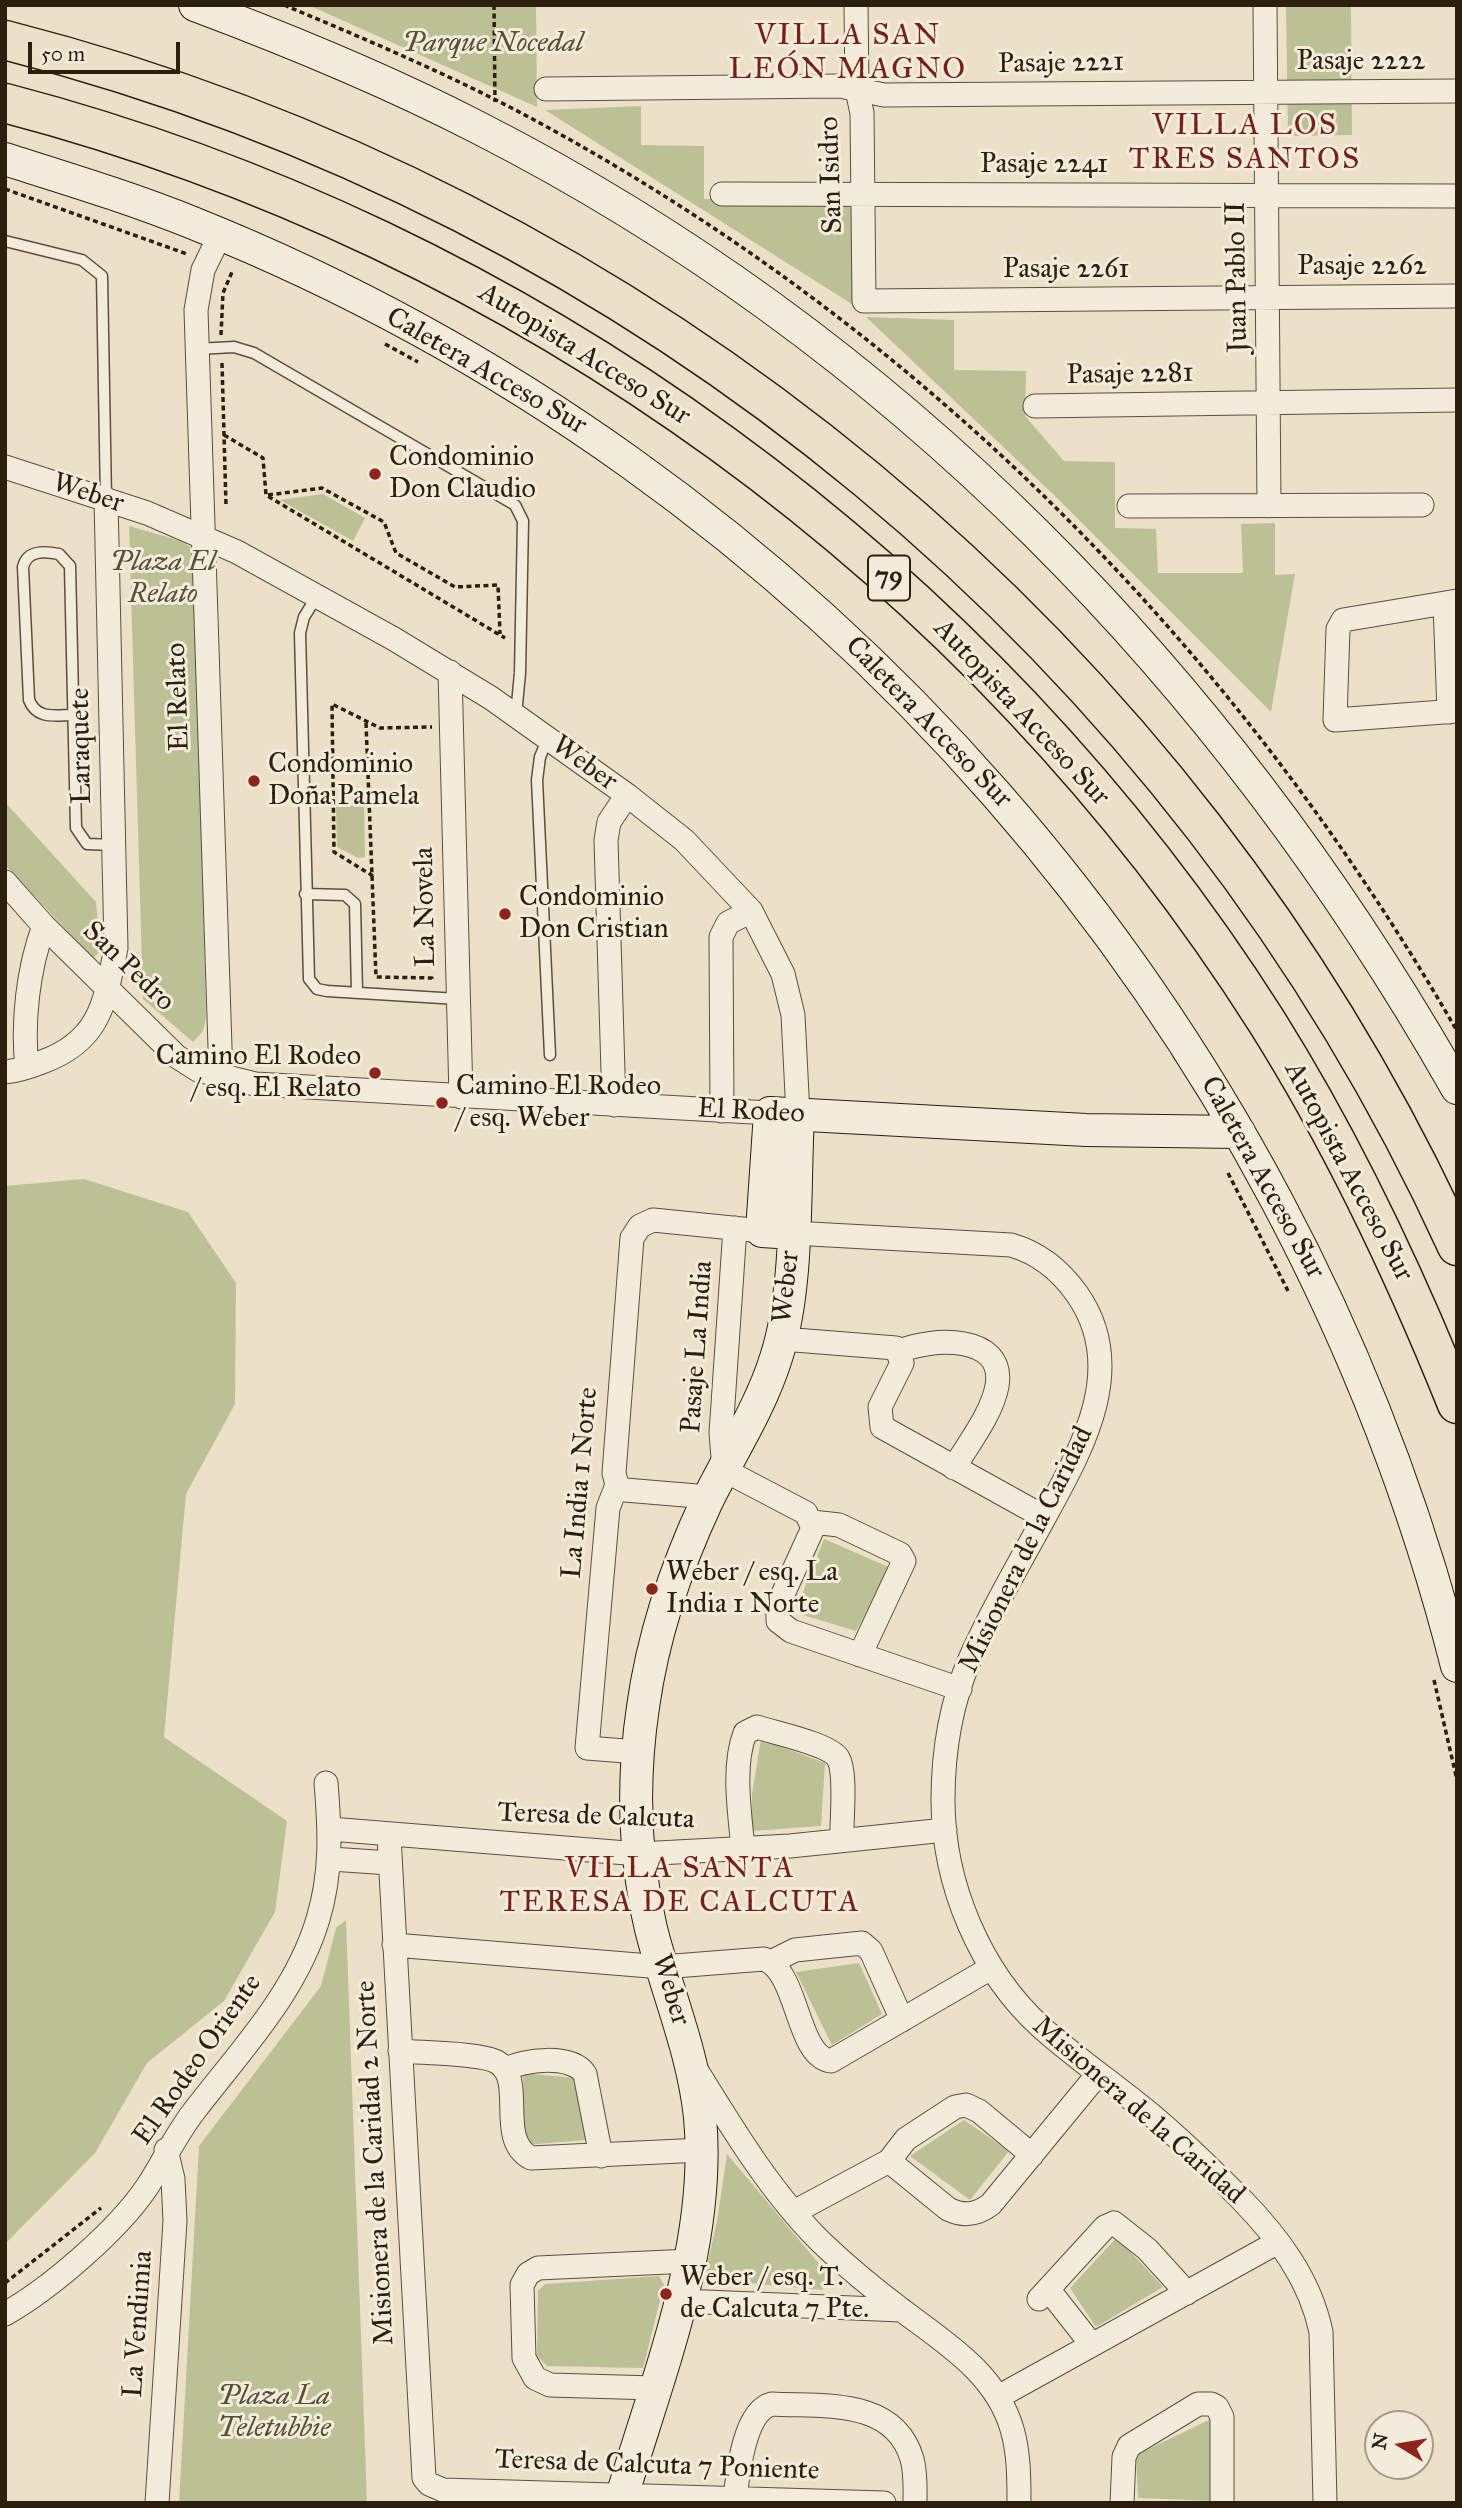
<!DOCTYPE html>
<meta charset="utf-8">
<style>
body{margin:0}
#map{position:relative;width:1462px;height:2508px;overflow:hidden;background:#ede0c8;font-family:"IM FELL Great Primer",serif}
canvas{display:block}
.frame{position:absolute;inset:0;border:7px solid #2d1f0e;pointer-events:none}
.north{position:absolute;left:1364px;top:2410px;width:70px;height:70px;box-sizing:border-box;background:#f3ebdb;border:2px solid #a49989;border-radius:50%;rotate:281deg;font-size:19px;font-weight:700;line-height:28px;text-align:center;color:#2d1f0e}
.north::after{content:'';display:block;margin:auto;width:24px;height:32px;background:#8f2418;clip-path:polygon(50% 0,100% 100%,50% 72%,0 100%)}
.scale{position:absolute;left:28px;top:42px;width:152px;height:32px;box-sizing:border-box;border:4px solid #2d1f0e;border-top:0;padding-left:9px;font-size:21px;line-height:24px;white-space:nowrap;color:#2d1f0e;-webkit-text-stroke:5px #f3ebdb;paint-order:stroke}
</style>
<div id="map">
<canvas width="1462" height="2508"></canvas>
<div class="frame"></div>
<div class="north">N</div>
<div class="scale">50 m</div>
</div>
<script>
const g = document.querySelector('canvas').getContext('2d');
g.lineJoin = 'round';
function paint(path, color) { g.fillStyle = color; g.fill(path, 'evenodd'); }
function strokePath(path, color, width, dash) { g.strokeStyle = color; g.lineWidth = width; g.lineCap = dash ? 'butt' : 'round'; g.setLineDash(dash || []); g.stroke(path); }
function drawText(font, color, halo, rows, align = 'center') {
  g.font = font + ' "IM FELL Great Primer",serif'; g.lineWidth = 6; g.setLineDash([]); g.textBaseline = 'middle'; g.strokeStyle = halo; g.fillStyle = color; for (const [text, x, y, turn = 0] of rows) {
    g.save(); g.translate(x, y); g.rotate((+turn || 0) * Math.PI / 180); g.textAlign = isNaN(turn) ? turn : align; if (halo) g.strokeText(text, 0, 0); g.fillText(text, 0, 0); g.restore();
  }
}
paint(new Path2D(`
 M308,5H536L537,107Z
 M1286,5H1351L1352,135L1288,136Z
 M641,106V145L704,146V199L854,201L855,306L545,110Z
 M866,317L954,320V370L1026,371L1025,416L1064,461L1115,462V528L1156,529L1158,573H1243L1241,524L1275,523V575L1295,574L1271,712L1054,495Z
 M323,494L365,518L353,541L280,500Z
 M129,526L181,541L195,550L206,1018L203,1031L193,1042L143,999Z
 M5,802L96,902L101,951L93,958L5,865Z
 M336,805L364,806L365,857L358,858L337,847Z
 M84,1179L188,1212L236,1283L235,1404L186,1494L164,1737L287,1821L275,1912L224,2001L147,2063L95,2153L5,2244V1186Z
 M824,1539L891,1568L856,1631L803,1615L798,1605Z
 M761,1739L825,1763L821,1826L752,1831V1794Z
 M346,1920L367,2503H179L199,2146L321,1986L336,1928Z
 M859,1963L882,2014L832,2045L796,1972Z
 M523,2073L574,2078L586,2140L525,2145Z
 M964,2120L1009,2151L970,2200L910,2156Z
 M727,2154L831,2278L822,2290L704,2279L717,2221Z
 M1117,2237L1163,2287L1096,2327L1070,2288Z
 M659,2276L664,2285L643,2368L547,2366L537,2356L538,2291L545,2284Z
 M1213,2418L1216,2501L1138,2498L1136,2455Z`), '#bbc194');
const lane = new Path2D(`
 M5,241L82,260L102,276L106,499
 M197,349L234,347L254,353L515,505L523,521L520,673L516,715
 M317,596L304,617L300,633L309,979L317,989L327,991L458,999
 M73,715C55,715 37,720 29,700L23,567C27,550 44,551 59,554L70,566L76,828L87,844L114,845
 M548,738L540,757L537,780L550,1055
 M305,894L345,895L355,904L357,993`);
const street = new Path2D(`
 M856,5L857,90L862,113L864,301L1457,296
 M1265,5L1269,506
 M546,89L840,86L884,95L1457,91
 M722,194L1457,196
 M220,235L203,270L196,310L221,1078
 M1035,406L1457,400
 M5,467L147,513L237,552L394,639L491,698L627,795L684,840L751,911L783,974L793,1015L798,1115
 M1129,506L1422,505
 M1457,601L1343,620L1338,629L1335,720L1457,711
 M1445,604L1449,712
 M450,672L461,1097
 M5,882L44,926L176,1056L198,1070L255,1084L770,1113
 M27,1067C22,1023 28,968 44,926
 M5,1072C18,1071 29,1067 42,1062C100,1041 105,1003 116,948L106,499
 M614,1105L606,840L609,822L627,795
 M722,1111L721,937L728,923L751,911
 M735,1228L721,1433L724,1470L806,1513L813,1528L778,1605V1621L791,1631L960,1689
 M793,1233L1011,1245C1039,1253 1060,1270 1077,1294C1130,1369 1080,1452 1043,1520C1018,1566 991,1611 970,1659C951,1703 943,1753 943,1800C943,1884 980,1972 1042,2028C1078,2060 1118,2087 1155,2118C1185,2143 1213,2171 1241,2199C1278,2237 1310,2279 1321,2332L1325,2503
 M782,1339L896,1348L902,1363L880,1407L882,1427L1044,1517
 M900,1351C930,1338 1006,1333 997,1386C992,1414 968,1444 954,1468
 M617,1485L625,1490L709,1497
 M812,1522L839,1525L900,1554L904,1561L860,1655
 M638,1752L587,1748L608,1508L617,1485L614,1473L632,1238L640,1226L653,1220L762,1231
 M330,1829L639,1854L790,1846L945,1830
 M389,1836L424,2478L429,2484L443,2490L884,2503
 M743,1849C740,1814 732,1767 745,1733L757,1727C775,1733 829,1744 838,1758C847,1773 841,1822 842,1840
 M331,1859L390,1863
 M394,1945L662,1967L764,1959C799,1972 796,2056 831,2061L991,1968
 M771,1962L795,1950L862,1943L871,1951L902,2020
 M400,2051C421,2053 481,2053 497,2062C527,2079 495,2139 531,2158L702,2150
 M505,2070C523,2059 572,2054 585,2074L601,2156
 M697,2071C734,2131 772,2194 822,2243C847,2267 875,2290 903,2311C947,2344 996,2374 1012,2429C1019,2453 1019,2478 1019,2503
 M889,2161L906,2139L955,2107L966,2105L979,2111L1032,2155
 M794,2212L889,2161L948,2209C964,2217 977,2215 991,2204L1098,2074
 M1048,2289L1092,2345
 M1039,2299L1105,2227L1114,2223L1147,2249L1187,2293
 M680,2301L902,2310
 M5,2314C51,2288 118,2230 147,2187C164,2161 176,2134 195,2110C241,2050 296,1993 318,1919C332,1873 330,1830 326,1783
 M654,2388L550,2385L535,2378L524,2358L522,2285L528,2274L538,2268L690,2261
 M998,2397L1278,2242
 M735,2498C738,2473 744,2411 772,2404C821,2407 894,2397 912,2459C916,2473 915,2489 915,2503
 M157,2503L175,2221L173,2179L166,2150
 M1122,2503L1124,2457L1129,2446L1198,2404H1211L1217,2407L1222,2417V2503`);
const secondary = new Path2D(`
 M195,5C291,41 386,80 477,127C897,341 1225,680 1457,1088
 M5,159C68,179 131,198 193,223C815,472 1292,1017 1457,1666
 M793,1233L762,1231L770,1113L1086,1130L1239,1132
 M620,2503C656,2380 712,2247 700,2117C693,2051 667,1992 651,1929C634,1856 632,1781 643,1707C653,1635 676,1567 707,1501C730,1454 760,1409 776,1358C799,1287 794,1190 798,1115`);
const highway = new Path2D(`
 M5,40C641,202 1184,648 1457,1246
 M5,103C522,238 981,571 1267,1022C1343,1143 1404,1272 1457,1404`);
strokePath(lane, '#5d4f3c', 13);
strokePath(street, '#5d4f3c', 25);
strokePath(secondary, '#2d1f0e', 34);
strokePath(highway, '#2d1f0e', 41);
strokePath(new Path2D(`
 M284,5C370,41 457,78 538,122C925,332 1238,650 1457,1031
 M494,5L495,102
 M5,189L187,254
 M221,335L223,293L232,272
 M385,344L418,362
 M222,363L226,506
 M224,435L263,458L266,495L505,638
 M268,495L322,488L384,522L396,553L455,587L498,585L500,634
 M366,723L376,977L432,978V981
 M373,876L334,852L332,704L380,728L432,727
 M1228,1173L1288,1291
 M1434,1680L1457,1780
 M5,2283L101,2208`), '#2d1f0e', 3.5, [5, 3.5]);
strokePath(lane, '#f3ebdb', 10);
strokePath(street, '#f3ebdb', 23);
strokePath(secondary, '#f3ebdb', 32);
strokePath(highway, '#ede0c8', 38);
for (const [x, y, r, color] of [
 [375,474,7,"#8f2418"],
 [254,781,7,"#8f2418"],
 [505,914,7,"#8f2418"],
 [375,1073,7,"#8f2418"],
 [442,1103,7,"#8f2418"],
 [652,1589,7,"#8f2418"],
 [666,2294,7,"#8f2418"]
]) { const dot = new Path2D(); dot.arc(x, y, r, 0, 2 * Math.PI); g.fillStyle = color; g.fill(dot); strokePath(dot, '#f3ebdb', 2.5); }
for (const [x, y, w] of [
 [889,578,42]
]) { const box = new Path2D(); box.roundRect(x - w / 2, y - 22.5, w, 45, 5); g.fillStyle = '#f3ebdb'; g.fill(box); strokePath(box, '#2d1f0e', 2); }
drawText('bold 26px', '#2d1f0e', null, [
 ["79",889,578]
]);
drawText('italic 28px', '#585036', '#f3ebdb', [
 ["Parque Nocedal",493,44],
 ["Plaza El",163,563],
 ["Relato",163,595],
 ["Plaza La",274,2397],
 ["Teletubbie",274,2429]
]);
drawText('28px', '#2d1f0e', '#f3ebdb', [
 ["Pasaje 2222",1361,62],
 ["Pasaje 2221",1061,64,-1],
 ["Pasaje 2241",1044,165],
 ["San Isidro",832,175,-92],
 ["Pasaje 2262",1362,267],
 ["Pasaje 2261",1066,270],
 ["Juan Pablo II",1238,277,-91],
 ["Autopista Acceso Sur",584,355,32],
 ["Caletera Acceso Sur",486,372,30],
 ["Pasaje 2281",1130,375,-1],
 ["Weber",88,494,18],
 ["El Relato",179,697,-92],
 ["Autopista Acceso Sur",1021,713,47],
 ["Caletera Acceso Sur",928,723,46],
 ["Laraquete",82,746,-91],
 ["Weber",584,764,36],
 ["La Novela",426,907,-91],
 ["San Pedro",128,967,44],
 ["El Rodeo",751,1112,3],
 ["Autopista Acceso Sur",1348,1172,62],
 ["Caletera Acceso Sur",1262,1178,61],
 ["Weber",787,1287,-84],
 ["Pasaje La India",698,1347,-86],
 ["La India 1 Norte",581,1483,-85],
 ["Misionera de la Caridad",1027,1550,-64],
 ["Teresa de Calcuta",596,1817,2],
 ["Weber",670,1990,73],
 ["El Rodeo Oriente",198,2060,-55],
 ["Misionera de la Caridad",1138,2111,41],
 ["Misionera de la Caridad 2 Norte",376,2163,-93],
 ["La Vendimia",139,2324,-86],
 ["Teresa de Calcuta 7 Poniente",657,2466,2]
]);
drawText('28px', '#2d1f0e', '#f3ebdb', [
 ["Condominio",389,458],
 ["Don Claudio",389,490],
 ["Condominio",268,765],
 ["Doña Pamela",268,797],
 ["Condominio",519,898],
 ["Don Cristian",519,930],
 ["Camino El Rodeo",361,1057,"right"],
 ["/ esq. El Relato",361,1089,"right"],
 ["Camino El Rodeo",456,1087],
 ["/ esq. Weber",456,1119],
 ["Weber / esq. La",666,1573],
 ["India 1 Norte",666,1605],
 ["Weber / esq. T.",680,2278],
 ["de Calcuta 7 Pte.",680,2310]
], 'left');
g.letterSpacing = '2px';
drawText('30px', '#7a1f14', '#f3ebdb', [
 ["VILLA SAN",848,37],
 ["LEÓN MAGNO",848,71],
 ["VILLA LOS",1245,127],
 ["TRES SANTOS",1245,161],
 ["VILLA SANTA",680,1870],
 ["TERESA DE CALCUTA",680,1904]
]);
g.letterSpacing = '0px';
</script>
